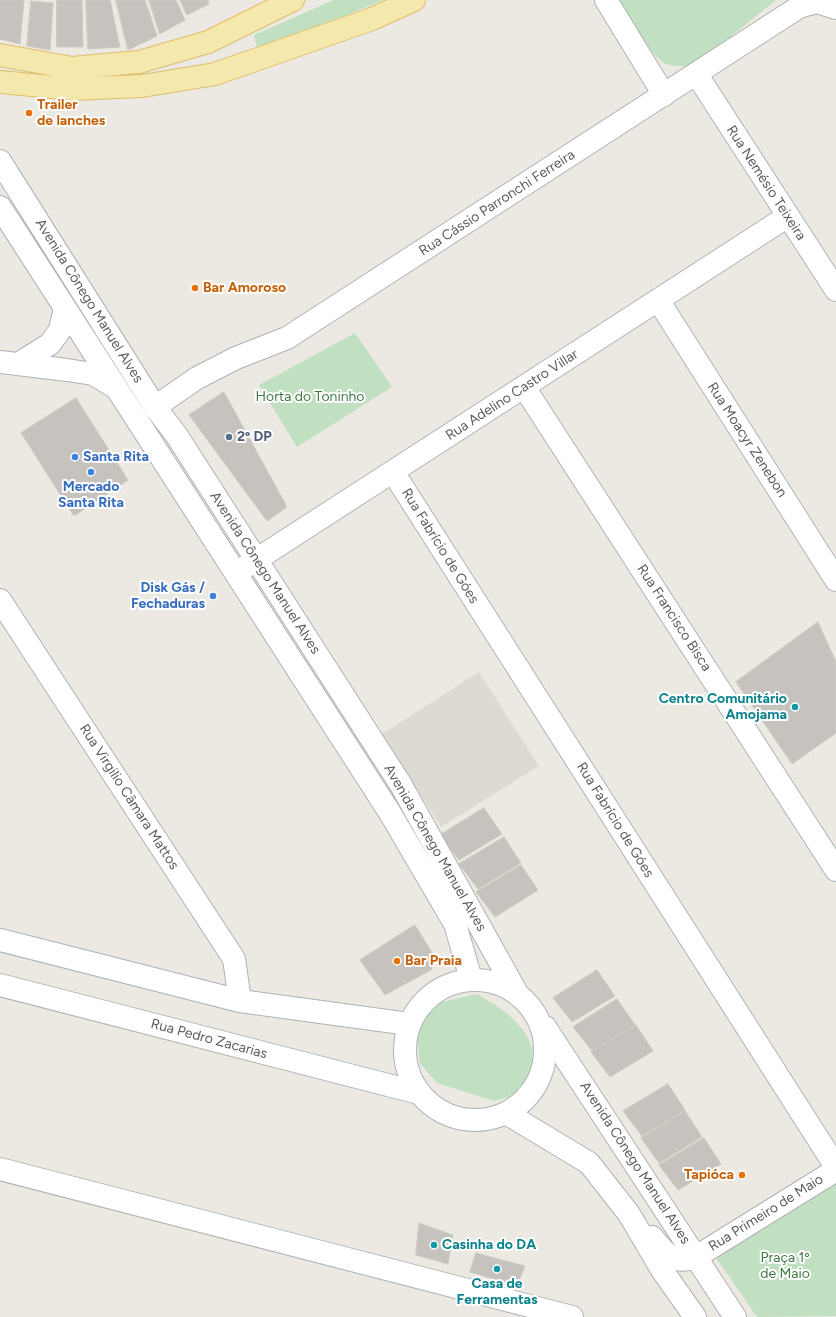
<!DOCTYPE html>
<meta charset="utf-8">
<style>
body{margin:0}
canvas{display:block;background:#ebe9e2}
</style>
<canvas width="836" height="1317"></canvas>
<script>
const g = document.querySelector('canvas').getContext('2d');
g.lineJoin = 'round';
function paint(path, color) { g.fillStyle = color; g.fill(path, 'evenodd'); }
function strokePath(path, color, width, dash) { g.strokeStyle = color; g.lineWidth = width; g.lineCap = dash ? 'butt' : 'round'; g.setLineDash(dash || []); g.stroke(path); }
function drawText(font, color, halo, rows, align = 'center') {
  g.font = font + ' Figtree,sans-serif'; g.lineWidth = 4; g.setLineDash([]); g.textBaseline = 'middle'; g.strokeStyle = halo; g.fillStyle = color; for (const [text, x, y, turn = 0] of rows) {
    g.save(); g.translate(x, y); g.rotate((+turn || 0) * Math.PI / 180); g.textAlign = isNaN(turn) ? turn : align; if (halo) g.strokeText(text, 0, 0); g.fillText(text, 0, 0); g.restore();
  }
}
paint(new Path2D(`
 M479,672L539,766L441,827L382,734Z`), '#dddad3');
paint(new Path2D(`
 M334,0H383L258,52L254,35Z
 M617,0H776L694,66C685,66 675,67 666,64C650,56 628,16 617,0Z
 M355,333L392,387L297,447L259,385Z
 M477,994C507,1011 543,1035 531,1075C529,1081 524,1088 520,1094L494,1101L437,1083L420,1063L417,1039L421,1018L442,1002Z
 M836,1174V1316L757,1317L712,1252Z`), '#c1e0c1');
const building = new Path2D(`
 M0,0H24L20,44L0,39Z
 M57,0H82L83,47H57Z
 M86,0H110L120,47L88,49Z
 M116,0H145L157,36L128,50Z
 M149,0H176L185,20L160,34Z
 M180,0H208L209,4L187,15Z
 M31,1L53,3L50,50L27,46Z
 M224,392L287,507L267,521L189,415Z
 M76,398L128,480L74,516L21,433Z
 M818,622L836,662V733L792,764L736,682Z
 M484,808L502,834L459,860L440,835Z
 M504,837L521,863L478,889L459,864Z
 M521,865L538,890L495,917L476,892Z
 M415,925L431,951L434,962L431,970L385,995L360,960Z
 M597,970L615,996L572,1022L553,998Z
 M617,999L635,1025L592,1051L573,1027Z
 M636,1025L653,1051L610,1077L591,1052Z
 M668,1084L685,1110L642,1136L623,1111Z
 M685,1111L702,1137L659,1163L641,1138Z
 M704,1138L721,1164L678,1190L659,1165Z
 M419,1223L453,1235L448,1264L416,1255Z
 M476,1253L525,1266L517,1286L470,1272Z`);
paint(building, '#c6c3be');
strokePath(building, '#cfcac1', 1);
const minor = new Path2D(`
 M606,0L664,95
 M697,75L836,290
 M0,161L155,407L177,436L401,785L517,993
 M0,207L390,813L455,924L471,979
 M658,300L836,580
 M0,362L67,370L93,374L115,387
 M18,364L50,344L60,330L65,308
 M524,387L836,870
 M155,407L197,378L236,358L287,338L799,7L817,2L836,8
 M393,472L836,1167
 M245,567L788,216
 M0,600L234,959L240,1001
 M0,940L240,1001L409,1024
 M405 1050a70 70 0 1 1 140 0a70 70 0 1 1-140 0Z
 M0,985L419,1093
 M545,1027L735,1317
 M506,1113L589,1163L629,1214L662,1270L695,1317
 M0,1169L572,1317
 M652,1237C667,1255 673,1265 696,1257L836,1170`);
const major = new Path2D(`
 M0,55L72,68L139,62L208,42L293,0
 M0,82L73,89L142,86L215,74L372,19L414,0`);
strokePath(minor, '#afb2b5', 24);
strokePath(major, '#dfbc67', 24);
strokePath(minor, '#fff', 22);
strokePath(major, '#f4e8ad', 22);
for (const [x, y, r, color] of [
 [29,113,4,"#e8710a"],
 [195,288,4,"#e8710a"],
 [229,437,4,"#5c6f8a"],
 [75,457,4,"#3f7fe0"],
 [91,472,4,"#3f7fe0"],
 [213,596,4,"#3f7fe0"],
 [795,707,4,"#0f9aa8"],
 [397,961,4,"#e8710a"],
 [742,1175,4,"#e8710a"],
 [434,1245,4,"#0f9aa8"],
 [497,1269,4,"#0f9aa8"]
]) { const dot = new Path2D(); dot.arc(x, y, r, 0, 2 * Math.PI); g.fillStyle = color; g.fill(dot); strokePath(dot, '#fff', 1.5); }
drawText('bold 14px', '#c56008', '#fff', [
 ["Trailer",37,105],
 ["de lanches",37,121],
 ["Bar Amoroso",203,288],
 ["Bar Praia",405,961],
 ["Tapióca",734,1175,"right"]
], 'left');
drawText('14px', '#5a5d60', '#fff', [
 ["Rua Nemésio Teixeira",766,183,57],
 ["Rua Cássio Parronchi Ferreira",497,203,-33],
 ["Avenida Cônego Manuel Alves",89,301,58],
 ["Rua Adelino Castro Villar",512,395,-33],
 ["Rua Moacyr Zenebon",747,440,57],
 ["Rua Fabrício de Góes",440,546,58],
 ["Avenida Cônego Manuel Alves",265,573,57],
 ["Rua Francisco Bisca",674,618,57],
 ["Rua Virgilio Câmara Mattos",129,797,57],
 ["Rua Fabrício de Góes",615,820,58],
 ["Avenida Cônego Manuel Alves",435,848,60],
 ["Rua Pedro Zacarias",209,1039,15],
 ["Avenida Cônego Manuel Alves",635,1163,57],
 ["Rua Primeiro de Maio",766,1213,-32]
]);
drawText('14px', '#3e7b40', '#fff', [
 ["Horta do Toninho",310,397],
 ["Praça 1º",785,1258],
 ["de Maio",785,1274]
]);
drawText('bold 14px', '#4e5e75', '#fff', [
 ["2º DP",237,437]
], 'left');
drawText('bold 14px', '#366cbe', '#fff', [
 ["Santa Rita",83,457],
 ["Mercado",91,487,"center"],
 ["Santa Rita",91,503,"center"],
 ["Disk Gás /",205,588,"right"],
 ["Fechaduras",205,604,"right"]
], 'left');
drawText('bold 14px', '#0d838f', '#fff', [
 ["Centro Comunitário",787,699],
 ["Amojama",787,715],
 ["Casinha do DA",442,1245,"left"],
 ["Casa de",497,1284,"center"],
 ["Ferramentas",497,1300,"center"]
], 'right');
</script>
